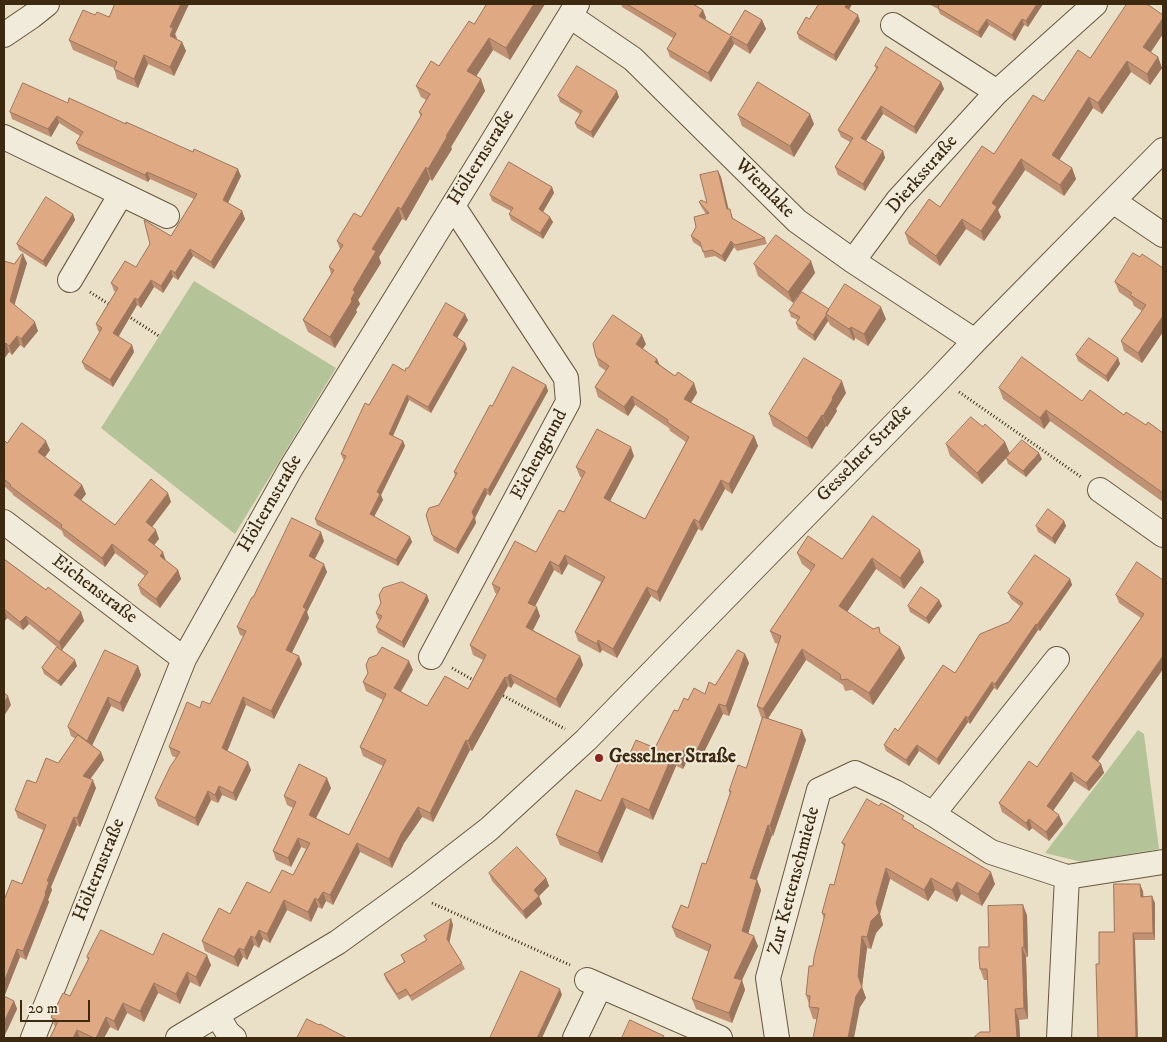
<!DOCTYPE html>
<meta charset="utf-8">
<style>
body{margin:0}
#map{position:relative;width:1167px;height:1042px;overflow:hidden;background:#eae0c7;font-family:"IM FELL DW Pica",serif}
canvas{display:block}
.frame{position:absolute;inset:0;border:5px solid #3c290f;pointer-events:none}
.scale{position:absolute;left:20px;top:1000px;width:70px;height:22px;box-sizing:border-box;border:2px solid #3c290f;border-top:0;padding-left:6px;font-size:15px;line-height:18px;white-space:nowrap;color:#3c290f;-webkit-text-stroke:4px #f1ebdb;paint-order:stroke}
</style>
<div id="map">
<canvas width="1167" height="1042"></canvas>
<div class="frame"></div>
<div class="scale">20 m</div>
</div>
<script>
const g = document.querySelector('canvas').getContext('2d');
g.lineJoin = 'round';
function paint(path, color) { g.fillStyle = color; g.fill(path, 'evenodd'); }
function strokePath(path, color, width, dash) { g.strokeStyle = color; g.lineWidth = width; g.lineCap = dash ? 'butt' : 'round'; g.setLineDash(dash || []); g.stroke(path); }
function drawText(font, color, halo, rows, align = 'center') {
  g.font = font + ' "IM FELL DW Pica",serif'; g.lineWidth = 4; g.setLineDash([]); g.textBaseline = 'middle'; g.strokeStyle = halo; g.fillStyle = color; for (const [text, x, y, turn = 0] of rows) {
    g.save(); g.translate(x, y); g.rotate((+turn || 0) * Math.PI / 180); g.textAlign = isNaN(turn) ? turn : align; if (halo) g.strokeText(text, 0, 0); g.fillText(text, 0, 0); g.restore();
  }
}
paint(new Path2D(`
 M194,281L336,368L235,534L101,428Z
 M1138,730L1144,734L1159,849L1082,862L1045,853Z`), '#b4c398');
const minor = new Path2D(`
 M570,16L633,59L797,221L853,261L975,341
 M893,25L997,92
 M4,35L32,16L47,4
 M4,137L167,216
 M1113,201L1163,235
 M853,261L898,200L997,92L1095,4
 M70,280L121,194
 M1100,490L1163,535
 M4,522L184,659
 M431,657L568,402L566,378L453,206
 M933,814L1057,659
 M1067,877L1163,862
 M587,980L720,1038
 M217,1015L228,1033L234,1038
 M33,1038L184,659L291,468L488,149L577,4
 M178,1038L338,942L418,884L489,829L586,740L940,378L975,341L1163,150
 M575,1038L600,986
 M777,1038L768,978L819,790L855,773L895,792L933,814L991,852L1067,877L1059,1038`);
strokePath(minor, '#68573d', 26);
strokePath(new Path2D(`
 M90,292L110,305
 M128,316L159,336
 M959,392L1081,477
 M452,668L475,681
 M500,694L565,729
 M432,903L570,965`), '#3c290f', 3, [1, 2.5]);
strokePath(minor, '#f1ebdb', 24);
paint(new Path2D(`
 M115,4H189L175,34L176,39L182,42L186,51L174,76L148,64L138,88L117,79L114,68L73,50L69,40L95,15L109,17Z
 M487,4H545L510,60L493,50L476,76L481,79L485,91L451,147L452,149L432,181L430,179L406,221L402,219L379,257L381,263L358,300L360,304L356,310L357,312L335,348L308,332L303,320L331,274L329,267L340,249L337,241L361,217L421,118L419,112L426,100L421,97L416,86L439,66L474,24Z
 M621,4H693L703,10L706,18L705,19L730,35L762,20L766,29L750,54L734,44L711,82L670,57L667,49L673,38L622,7Z
 M819,4H852L849,10L860,21L836,61L799,39L797,33L809,19Z
 M929,4H1043L1028,27L1024,25L1015,41L989,25L981,38L940,14L938,9Z
 M1151,53L1158,57L1162,68L1150,85L1131,72L1102,114L1093,108L1059,160L1072,168L1076,179L1064,196L1025,170L998,210L1001,217L984,241L966,229L940,266L909,244L905,233L940,207L994,154L1043,101H1044L1090,58Z
 M875,66L941,82L944,89L916,134L883,114L866,141L883,151L885,158L865,191L838,175L835,167L850,142L841,137L838,130L876,69Z
 M558,96L619,97L593,138L577,128L575,123L580,114L560,102Z
 M68,103L241,176L228,203L242,211L245,219L214,269L193,256L178,280L173,277L163,293L154,287L141,308L137,305L118,337L132,345L134,352L113,387L85,369L82,362L100,332L98,331L96,324L116,292L114,291L111,283L136,267L171,236L194,199L150,179L148,182L79,150L76,143L80,136L59,123L51,137L12,119L10,112Z
 M738,115L814,124L794,157L742,126Z
 M718,171L721,177L728,209L732,215L733,219L765,238L767,244L737,251L734,247L725,262L715,256L705,258L702,248L693,242L691,236L706,214L702,208L699,202L707,203Z
 M552,187L554,193L543,212L553,222L543,239L511,220L509,214L511,211L492,201L490,195Z
 M73,214L75,220L46,267L19,250L17,244Z
 M1140,257L1163,268V332L1142,363L1124,351L1121,341L1142,311L1134,306L1132,301L1119,292L1115,282Z
 M4,261L14,264L27,263L14,305L38,331L24,348L20,345L12,355L9,352L4,359Z
 M811,261L815,273L793,303L758,276L754,264Z
 M829,309L886,319L868,346L855,338L854,341L830,325L828,321L815,341L798,329L796,323L798,320L791,317L789,311Z
 M468,320L457,338L467,349L431,413L409,400L393,436L403,441L405,446L381,495L383,500L374,517L410,537L412,542L398,566L317,525L315,519L344,460L343,459L341,454L369,405L405,371Z
 M646,344L643,349L660,365L675,376L694,383L697,393L691,403L754,436L758,446L732,494L725,489L702,531L698,529L660,602L651,596L617,658L602,650L600,653L578,641L575,632L601,582L568,564L562,575L554,570L535,606L540,616L533,630L580,656L583,665L560,708L514,683L511,688L508,686L472,751L470,750L433,822L422,817L404,843L392,868L360,852L333,905L326,901L322,909L318,907L311,922L287,910L270,943L263,939L259,948L254,945L247,960L243,957L238,967L205,951L202,941L230,914L270,893L293,875L306,849L301,847L291,867L276,860L273,851L293,808L287,805L284,796L331,788L316,818L349,835L383,766L363,756L360,747L383,700L366,691L363,682L413,670L401,692L427,706L468,689L483,660L473,655L470,645L497,594L495,593L492,584L536,552L564,512L582,478L580,477L576,467L634,456L610,501L645,519L686,442L670,431L669,428L635,405L628,416L598,397L595,387L606,371L599,366L596,357Z
 M1076,355L1118,358L1120,364L1108,382L1078,361Z
 M546,385L548,391L490,496L487,494L475,518L476,523L458,554L434,541L432,535L439,505L455,476L454,472L492,406Z
 M999,388L1082,401L1124,415L1163,433V502L1050,421L1044,429L1003,399Z
 M846,393L836,409L837,411L827,427L826,426L812,449L773,426L769,414Z
 M983,427L1005,442L1010,454L982,484L950,456L946,444Z
 M4,440L7,443L50,450L45,457L82,485L86,494L81,500L115,525L171,502L152,527L159,539L154,545L166,561L178,570L181,579L160,608L141,594L138,585L145,576L115,553L105,567L64,536L62,531L13,495L12,493L4,486Z
 M1006,458L1042,459L1026,477L1008,464Z
 M873,516L924,562L904,589L876,569L847,612L900,647L905,658L873,705L852,690L845,691L843,685L806,660L768,718L806,740L773,836L772,835L756,880H757L761,890L748,934L758,946L742,980L745,990L732,1023L696,1009L692,999L709,952L676,937L672,927L688,908L706,864L730,794L729,791L746,768L762,718L761,717L757,706L778,644L775,643L770,631L811,571L802,564L797,553L842,559Z
 M1064,521L1066,526L1055,544L1038,532L1036,526Z
 M324,541L315,559L327,572L307,612L309,618L292,653L302,664L274,719L246,705L227,751L251,770L236,801L222,795L218,803L211,800L198,826L158,806L155,798L177,758L172,756L169,747L200,708L210,704L244,637L240,635L237,627L253,597Z
 M4,559L46,590L81,612L84,621L62,650L77,666L61,686L44,674L42,668L57,647L29,624L23,630L7,618L4,622Z
 M1070,579L1072,585L1040,631L1038,630L997,690L994,688L970,724L968,722L939,765L919,751L909,766L886,751L884,745L1009,622L1020,606L1011,599L1008,593Z
 M1163,580V669L1098,761L1101,764L1104,773L1089,791L1074,781L1053,811L1063,824L1049,841L1032,828L1029,831L1002,812L999,803L1037,767L1141,618L1119,603L1116,595Z
 M427,595L429,601L404,648L378,633L376,627L380,620L378,619L376,613Z
 M939,600L942,606L929,624L910,612L908,606Z
 M745,654L749,663L729,716L723,714L698,764L688,759L683,769L676,766L653,820L626,808L602,863L560,845L556,835L601,801L626,762L655,748L678,711L705,694L715,685Z
 M138,666L141,675L123,712L111,706L92,745L104,760L90,779L96,788L80,827L77,825L51,887L52,890L48,900L49,902L26,960L20,957L4,997L14,1001L17,1009L4,1037V900L22,884L43,830L18,818L15,810L36,783L58,763L76,739L71,736L68,727Z
 M905,821L995,884L982,906L961,894L957,902L935,890L928,901L890,879L880,914L883,925L876,933L871,949L867,948L862,987L866,998L860,1007L817,1019H813L809,1007V1004L806,995L824,919L822,913L834,885L844,847L842,843Z
 M489,873L546,878L549,886L539,896L542,904L526,919L492,881Z
 M1143,891V896L1155,903V940H1135L1099,964L1114,932Z
 M1027,915L1028,957H1026L1028,1019L1019,1020L1020,1038H973L990,1032L988,980H984L980,969L989,947Z
 M451,919L453,925L449,943L462,963L465,969L412,1001L408,995L399,1000L386,980L384,974L404,962L401,955L426,940L424,936Z
 M153,955L211,965L200,987L190,982L180,1004L158,993L144,1022L127,1013L118,1031L110,1027L104,1038H50L55,1027L51,1017L70,996L88,960L87,957Z`), '#c09172');
paint(new Path2D(`
 M181,4H189L175,34L177,38L173,45L170,36V27Z
 M534,4H545L510,60L506,48Z
 M847,4H852L847,13L845,7Z
 M1037,4H1043L1028,27L1026,21Z
 M703,10L706,18L702,24L699,16Z
 M858,15L860,21L836,61L834,55Z
 M1163,18V34L1147,58L1143,47Z
 M987,19L989,25L981,38L978,32Z
 M1022,19L1024,25L1015,41L1012,35Z
 M762,20L766,29L750,54L747,45Z
 M731,36L734,44L711,82L708,73Z
 M489,38L493,50L472,83L467,71Z
 M182,42L186,51L174,76L170,67Z
 M144,55L148,64L138,88L134,79Z
 M1158,57L1162,68L1150,85L1147,74Z
 M1127,61L1131,72L1102,114L1098,103Z
 M481,79L485,91L451,147L452,149L432,181L428,169L446,136Z
 M941,82L944,89L916,134L914,127Z
 M617,91L619,97L593,138L591,132Z
 M1089,97L1093,108L1056,165L1052,155Z
 M881,106L883,114L863,145L861,138Z
 M810,114L814,124L794,157L790,146Z
 M57,116L59,123L51,137L48,129Z
 M883,151L885,158L865,191L863,184Z
 M1021,159L1025,170L998,210L1001,217L984,241L981,231L992,203Z
 M426,167L430,179L406,221L401,209Z
 M1072,168L1076,179L1064,196L1060,185Z
 M238,169L241,176L226,207L223,200Z
 M718,171L721,177L730,215L727,209Z
 M147,172L150,179L148,182L145,175Z
 M552,187L554,193L541,215L539,209Z
 M398,207L402,219L379,257L381,263L358,300L360,304L356,310L357,312L335,348L330,337L351,299L353,290L372,249Z
 M242,211L245,219L214,269L211,262Z
 M73,214L75,220L46,267L43,261Z
 M550,217L553,222L543,239L540,233Z
 M962,219L966,229L940,266L936,256Z
 M731,241L734,247L725,262L722,256Z
 M190,249L193,256L178,280L175,273Z
 M23,254L27,263L13,310L10,301Z
 M811,261L815,273L793,303L788,292Z
 M171,270L173,277L163,293L161,286Z
 M151,280L154,287L141,308L138,300Z
 M135,298L137,305L116,341L113,333Z
 M881,307L886,319L868,346L864,334Z
 M465,314L468,320L455,341L453,335Z
 M826,315L828,321L815,341L813,335Z
 M1163,316V332L1142,363L1138,353Z
 M35,322L38,331L24,348L21,339Z
 M851,327L855,338L854,341L849,329Z
 M642,335L646,344L639,354L636,344Z
 M17,336L20,345L12,355L9,346Z
 M6,343L9,352L4,359V345Z
 M465,343L467,349L431,413L428,407Z
 M132,345L134,352L113,387L110,380Z
 M1118,358L1120,364L1108,382L1106,376Z
 M657,359L661,368L655,362Z
 M842,381L846,393L836,409L837,411L827,427L823,416L832,398Z
 M694,383L697,393L687,409L684,399Z
 M546,385L548,391L490,496L488,490Z
 M407,395L409,400L391,440L389,434Z
 M632,396L635,405L628,416L624,407Z
 M1046,410L1050,421L1044,429L1040,418Z
 M822,415L826,426L812,449L807,438Z
 M754,436L758,446L732,494L729,484Z
 M46,441L50,450L42,461L38,452Z
 M403,441L405,446L381,495L383,500L372,520L370,514L377,492Z
 M1005,442L1010,454L982,484L977,473Z
 M631,447L634,456L607,507L604,498Z
 M1039,453L1042,459L1026,477L1023,471Z
 M721,480L725,489L702,531L699,522Z
 M82,485L86,494L78,504L74,495Z
 M485,488L487,494L475,518L476,523L458,554L456,549L472,512Z
 M168,493L171,502L149,531L146,522Z
 M694,519L698,529L660,602L657,592Z
 M1064,521L1066,526L1055,544L1052,538Z
 M156,530L159,539L151,549L148,540Z
 M321,532L324,541L312,564L309,556Z
 M410,537L412,542L398,566L396,560Z
 M112,544L115,553L105,567L102,558Z
 M920,550L924,562L904,589L900,578Z
 M163,552L166,561L160,556Z
 M565,555L568,564L562,575L559,566Z
 M872,558L876,569L843,618L839,606Z
 M550,561L554,570L532,612L528,603Z
 M324,564L327,572L307,612L309,618L289,658L286,650L303,607Z
 M178,570L181,579L160,608L156,599Z
 M1070,579L1072,585L1040,631L1037,625Z
 M647,587L651,596L617,658L613,649Z
 M427,595L429,601L404,648L402,642Z
 M939,600L942,606L929,624L926,618Z
 M537,607L540,616L530,636L526,627Z
 M4,609L7,618L4,622Z
 M81,612L84,621L62,650L59,642Z
 M26,616L29,624L23,630L20,622Z
 M1036,624L1038,630L997,690L995,684Z
 M598,640L602,650L600,653L597,644Z
 M900,647L905,658L873,705L869,693Z
 M802,649L806,660L767,720L763,709Z
 M745,654L749,663L729,716L726,706Z
 M299,656L302,664L274,719L271,711Z
 M580,656L583,665L560,708L556,699Z
 M1163,656V669L1095,766L1092,757Z
 M75,660L77,666L61,686L58,681Z
 M409,661L413,670L397,697L394,688Z
 M138,666L141,675L123,712L120,703Z
 M510,674L514,683L511,688L507,678Z
 M505,677L508,686L472,751L468,741Z
 M992,682L994,688L970,724L968,718Z
 M8,696L11,705L4,716V703Z
 M108,697L111,706L90,750L87,741Z
 M243,697L246,705L225,757L222,748Z
 M719,704L723,714L698,764L695,754Z
 M966,716L968,722L939,765L937,759Z
 M802,730L806,740L773,836L770,826Z
 M466,740L470,750L433,822L430,813Z
 M917,745L919,751L909,766L906,760Z
 M684,749L688,759L683,769L680,759Z
 M101,752L104,760L86,785L83,776Z
 M672,756L676,766L653,820L649,810Z
 M248,762L251,770L236,801L233,793Z
 M1101,764L1104,773L1089,791L1086,783Z
 M1071,772L1074,781L1050,815L1047,806Z
 M327,778L331,788L313,824L309,815Z
 M93,780L96,788L80,827L77,818Z
 M219,786L222,795L218,803L215,795Z
 M208,791L211,800L198,826L195,818Z
 M622,798L626,808L602,863L598,853Z
 M418,807L422,817L404,843L392,868L389,859L401,834Z
 M1059,815L1063,824L1049,841L1046,832Z
 M74,817L77,825L51,887L52,890L48,900L49,902L26,960L23,951L45,893L47,881Z
 M1029,819L1032,828L1029,831L1026,823Z
 M768,825L772,835L754,888L750,878Z
 M298,838L301,847L291,867L288,858Z
 M357,843L360,852L333,905L330,895Z
 M886,868L890,879L880,914L883,925L876,933L871,949L867,937Z
 M991,872L995,884L982,906L978,894Z
 M546,878L549,886L537,898L534,890Z
 M931,878L935,890L928,901L924,890Z
 M757,880L761,890L746,941L742,931Z
 M957,882L961,894L957,902L952,890Z
 M1140,884L1143,891L1144,904L1141,897Z
 M323,892L326,901L322,909L318,900Z
 M539,896L542,904L526,919L523,911Z
 M1152,896L1155,903V940L1153,933Z
 M315,898L318,907L311,922L308,912Z
 M284,900L287,910L270,943L267,934Z
 M1023,905L1027,915L1028,957L1024,947Z
 M451,919L453,925L449,944L447,939Z
 M259,930L263,939L259,948L255,938Z
 M1133,933L1135,940L1138,1038H1136Z
 M251,936L254,945L247,960L244,950Z
 M754,936L758,946L742,980L745,990L732,1023L729,1013L734,978Z
 M862,936L867,948L862,987L866,998L860,1007L854,1038H848L858,976Z
 M1022,947L1026,957L1028,1019L1024,1008Z
 M239,948L243,957L238,967L234,957Z
 M17,949L20,957L4,997V982Z
 M207,955L211,965L200,987L196,977Z
 M187,972L190,982L180,1004L176,994Z
 M154,983L158,993L144,1022L140,1011Z
 M560,989L562,995L542,1038H537Z
 M14,1001L17,1009L4,1037V1022Z
 M123,1003L127,1013L118,1031L114,1021Z
 M1015,1009L1019,1020L1020,1038H1017Z
 M106,1017L110,1027L104,1038H96Z
 M77,1030L80,1038H73Z`), '#9c765c');
const building = new Path2D(`
 M115,4H181L170,27L173,28L170,36L182,42L170,67L144,55L134,79L114,69L117,62L69,40L83,10L95,15L97,12L109,17Z
 M487,4H534L506,48L489,38L467,71L481,79L446,136L447,137L428,169L426,167L401,209L398,207L372,249L376,251L353,290L355,292L351,299L352,301L330,337L303,320L334,270L329,267L343,245L337,241L354,213L361,217L422,114L419,112L430,94L416,86L431,61L439,66L469,21L474,24Z
 M627,4H693L703,10L699,16L730,35L745,10L762,20L747,45L731,36L708,73L667,49L676,34Z
 M819,4H847L845,7L858,15L834,55L797,33L806,17L809,19Z
 M937,4H1037L1026,21L1022,19L1012,35L987,19L978,32L938,8L939,5Z
 M1127,4H1147L1163,15V18L1143,47L1158,57L1147,74L1127,61L1098,103L1089,97L1052,155L1072,168L1060,185L1021,159L992,203L997,207L981,231L962,219L936,256L905,233L929,199L940,207L982,146L994,154L1033,95L1043,101H1044L1078,50L1090,58Z
 M886,47L941,82L914,127L881,106L861,138L883,151L863,184L835,167L853,138L838,130L878,67L875,66Z
 M577,66L617,91L591,132L575,123L582,111L558,96Z
 M758,82L810,114L790,146L738,115Z
 M23,83L68,103L69,98L126,124V122L193,152L194,149L238,169L223,200L242,211L211,262L190,249L175,273L171,270L161,286L151,280L138,300L135,298L113,333L132,345L110,380L82,362L102,328L96,324L118,288L111,283L125,261L136,267L150,244L144,220L171,236L197,194L147,172L145,175L76,143L83,132L57,116L48,129L10,112Z
 M509,162L552,187L539,209L550,217L540,233L509,214L513,208L490,195Z
 M718,171L727,209H730L732,218L765,238L735,245L731,241L722,256L712,250L703,252L700,242L691,236L696,227L694,217L709,213L699,202L701,200L707,203L700,175Z
 M46,197L73,214L43,261L17,244Z
 M776,235L811,261L788,292L754,264Z
 M1133,253L1140,257L1142,254L1163,268V316L1138,353L1121,341L1146,305L1130,295L1132,293L1115,282Z
 M22,254H23L10,301L35,322L21,339L17,336L9,346L6,343L4,345V261L14,264Z
 M845,284L881,307L864,334L851,327L849,329L826,314Z
 M802,292L829,309L826,314H827L813,335L796,323L800,317L789,311Z
 M446,303L465,314L453,335L465,343L428,407L407,395L389,434L403,441L377,492L380,494L370,514L410,537L396,560L315,519L346,456L341,454L365,403L369,405L393,364L405,371L406,368H408Z
 M613,315L642,335L636,344L657,359L655,362L675,376L678,372L694,383L684,399L754,436L729,484L721,480L699,522L694,519L657,592L647,587L613,649L598,640L597,644L575,632L605,577L565,555L559,566L550,561L528,603L537,607L526,627L580,656L556,699L510,674L507,678L505,677L468,741L466,740L430,813L418,807L401,834L389,859L357,843L330,895L323,892L318,900L315,898L308,912L284,900L267,934L259,930L255,938L251,936L244,950L239,948L234,957L202,941L219,908L230,914L247,882L270,893L282,870L293,875L310,843L298,838L288,858L273,851L296,802L284,796L299,764L327,778L309,815L349,835L386,760L360,747L386,694L363,682L368,673L366,665L369,658L377,655L382,647L409,661L394,688L427,706L445,676L468,689L486,655L470,645L500,588L492,584L515,541L536,552L559,510L564,512L585,472L576,467L597,429L631,447L604,498L645,519L689,437L667,422L668,420L632,396L624,407L595,387L609,366L596,357L593,344Z
 M1089,338L1118,358L1106,376L1076,355Z
 M1022,357L1082,401L1090,390L1124,415L1126,412L1146,425L1148,422L1163,433V493L1046,410L1040,418L999,388Z
 M804,358L842,381L832,398L833,399L823,416L822,415L807,438L769,414Z
 M513,367L546,385L488,490L485,488L472,512L474,517L456,549L432,535L426,515L429,508L439,505L457,473L454,472L490,405L492,406Z
 M971,417L983,427L985,424L1005,442L977,473L946,444Z
 M22,423L46,441L38,452L82,485L74,495L115,525L151,479L168,493L146,522L156,530L148,540L163,552L160,556L178,570L156,599L138,585L148,572L112,544L102,558L61,527L62,525L10,486L11,485L4,479V440L7,443Z
 M1022,440L1039,453L1023,471L1006,458Z
 M1048,509L1064,521L1052,538L1036,526Z
 M873,516L920,550L900,578L872,558L839,606L873,629L879,627L880,633L900,647L869,693L847,679L841,680L840,674L802,649L763,709L757,706L781,636L770,631L815,565L797,553L808,536L842,559Z
 M292,518L321,532L309,556L324,564L303,607L306,609L286,650L299,656L271,711L243,697L222,748L248,762L233,793L219,786L215,795L208,791L195,818L155,798L170,767L180,752L169,747L187,702L200,708L202,701L210,704L246,631L237,627L252,597H253Z
 M1035,555L1070,579L1037,625L1036,624L995,684L992,682L968,718L966,716L937,759L917,745L906,760L884,745L895,728L898,731L943,665L955,673L980,634L1009,622L1023,603L1008,593Z
 M4,559L46,590L48,587L81,612L59,642L26,616L20,622L4,609V610Z
 M1137,562L1163,580V656L1092,757L1101,764L1086,783L1071,772L1047,806L1059,815L1046,832L1029,819L1026,823L999,803L1029,761L1037,767L1144,614L1116,595Z
 M402,582L427,595L402,642L376,627L382,616L376,613L381,603L379,595L383,588Z
 M921,587L939,600L926,618L908,606Z
 M57,647L75,660L58,681L42,668Z
 M105,650L138,666L120,703L108,697L87,741L68,727Z
 M738,650L745,654L726,706L719,704L695,754L684,749L680,759L672,756L649,810L622,798L598,853L556,835L576,790L601,801L620,759L626,762L636,740L655,748L674,710L678,711L684,698L688,700L694,688L705,694L709,682L715,685Z
 M4,693L8,696L4,703Z
 M763,717L802,730L770,826L768,825L750,878L757,880L742,931L754,936L734,978L742,980L729,1013L692,999L711,945L672,927L681,905L688,908L702,863L706,864L731,791H729L738,765L746,768Z
 M78,735L101,752L83,776L93,780L77,818L74,817L47,881L49,882L45,893L46,894L23,951L17,949L4,982V900L12,880L22,884L46,825L15,810L27,780L36,783L46,758L58,763Z
 M867,799L879,806L881,803L904,816L902,819L914,826L913,827L991,872L978,894L957,882L952,890L931,878L924,890L886,868L876,903L879,913L871,921L867,937L862,936L858,976L862,987L856,996L848,1038H813L819,1008L809,1007L810,996L806,995L809,966H813L814,957L825,914L822,913L830,884L834,885L845,844L842,843Z
 M517,847L546,878L534,890L539,896L523,911L489,873Z
 M1114,884H1140L1141,897L1152,896L1153,933H1133L1136,1038H1098L1096,964H1099V932H1114Z
 M1023,905L1024,947H1022L1024,1008L1015,1009L1017,1038H973L980,1032H990L987,969H980L979,959V947H989L988,906Z
 M451,919L447,939L462,963L410,996L406,989L397,994L384,974L405,962L401,955L427,940L424,936Z
 M101,930L153,955L163,933L207,955L196,977L187,972L176,994L154,983L140,1011L123,1003L114,1021L106,1017L96,1038H94L77,1030L73,1038H50L58,1021L51,1017L63,993L70,996L89,958L87,957Z
 M521,971L560,989L537,1038H490Z
 M4,996L14,1001L4,1022Z
 M307,1019L319,1025L320,1024L347,1038H297Z
 M630,1020L664,1036L663,1038H622Z`);
paint(building, '#dfa984');
strokePath(building, '#9c765c', 1);
for (const [x, y, r, color] of [
 [599,758,5,"#8f2418"]
]) { const dot = new Path2D(); dot.arc(x, y, r, 0, 2 * Math.PI); g.fillStyle = color; g.fill(dot); strokePath(dot, '#f1ebdb', 2); }
drawText('19px', '#3c290f', '#f1ebdb', [
 ["Hölternstraße",482,158,-58],
 ["Dierksstraße",923,175,-49],
 ["Wiemlake",764,189,45],
 ["Gesselner Straße",865,454,-46],
 ["Eichengrund",540,455,-62],
 ["Hölternstraße",271,504,-60],
 ["Eichenstraße",94,590,37],
 ["Hölternstraße",100,870,-68],
 ["Zur Kettenschmiede",795,881,-75]
]);
drawText('bold 19px', '#3c290f', '#f1ebdb', [
 ["Gesselner Straße",609,758]
], 'left');
</script>
